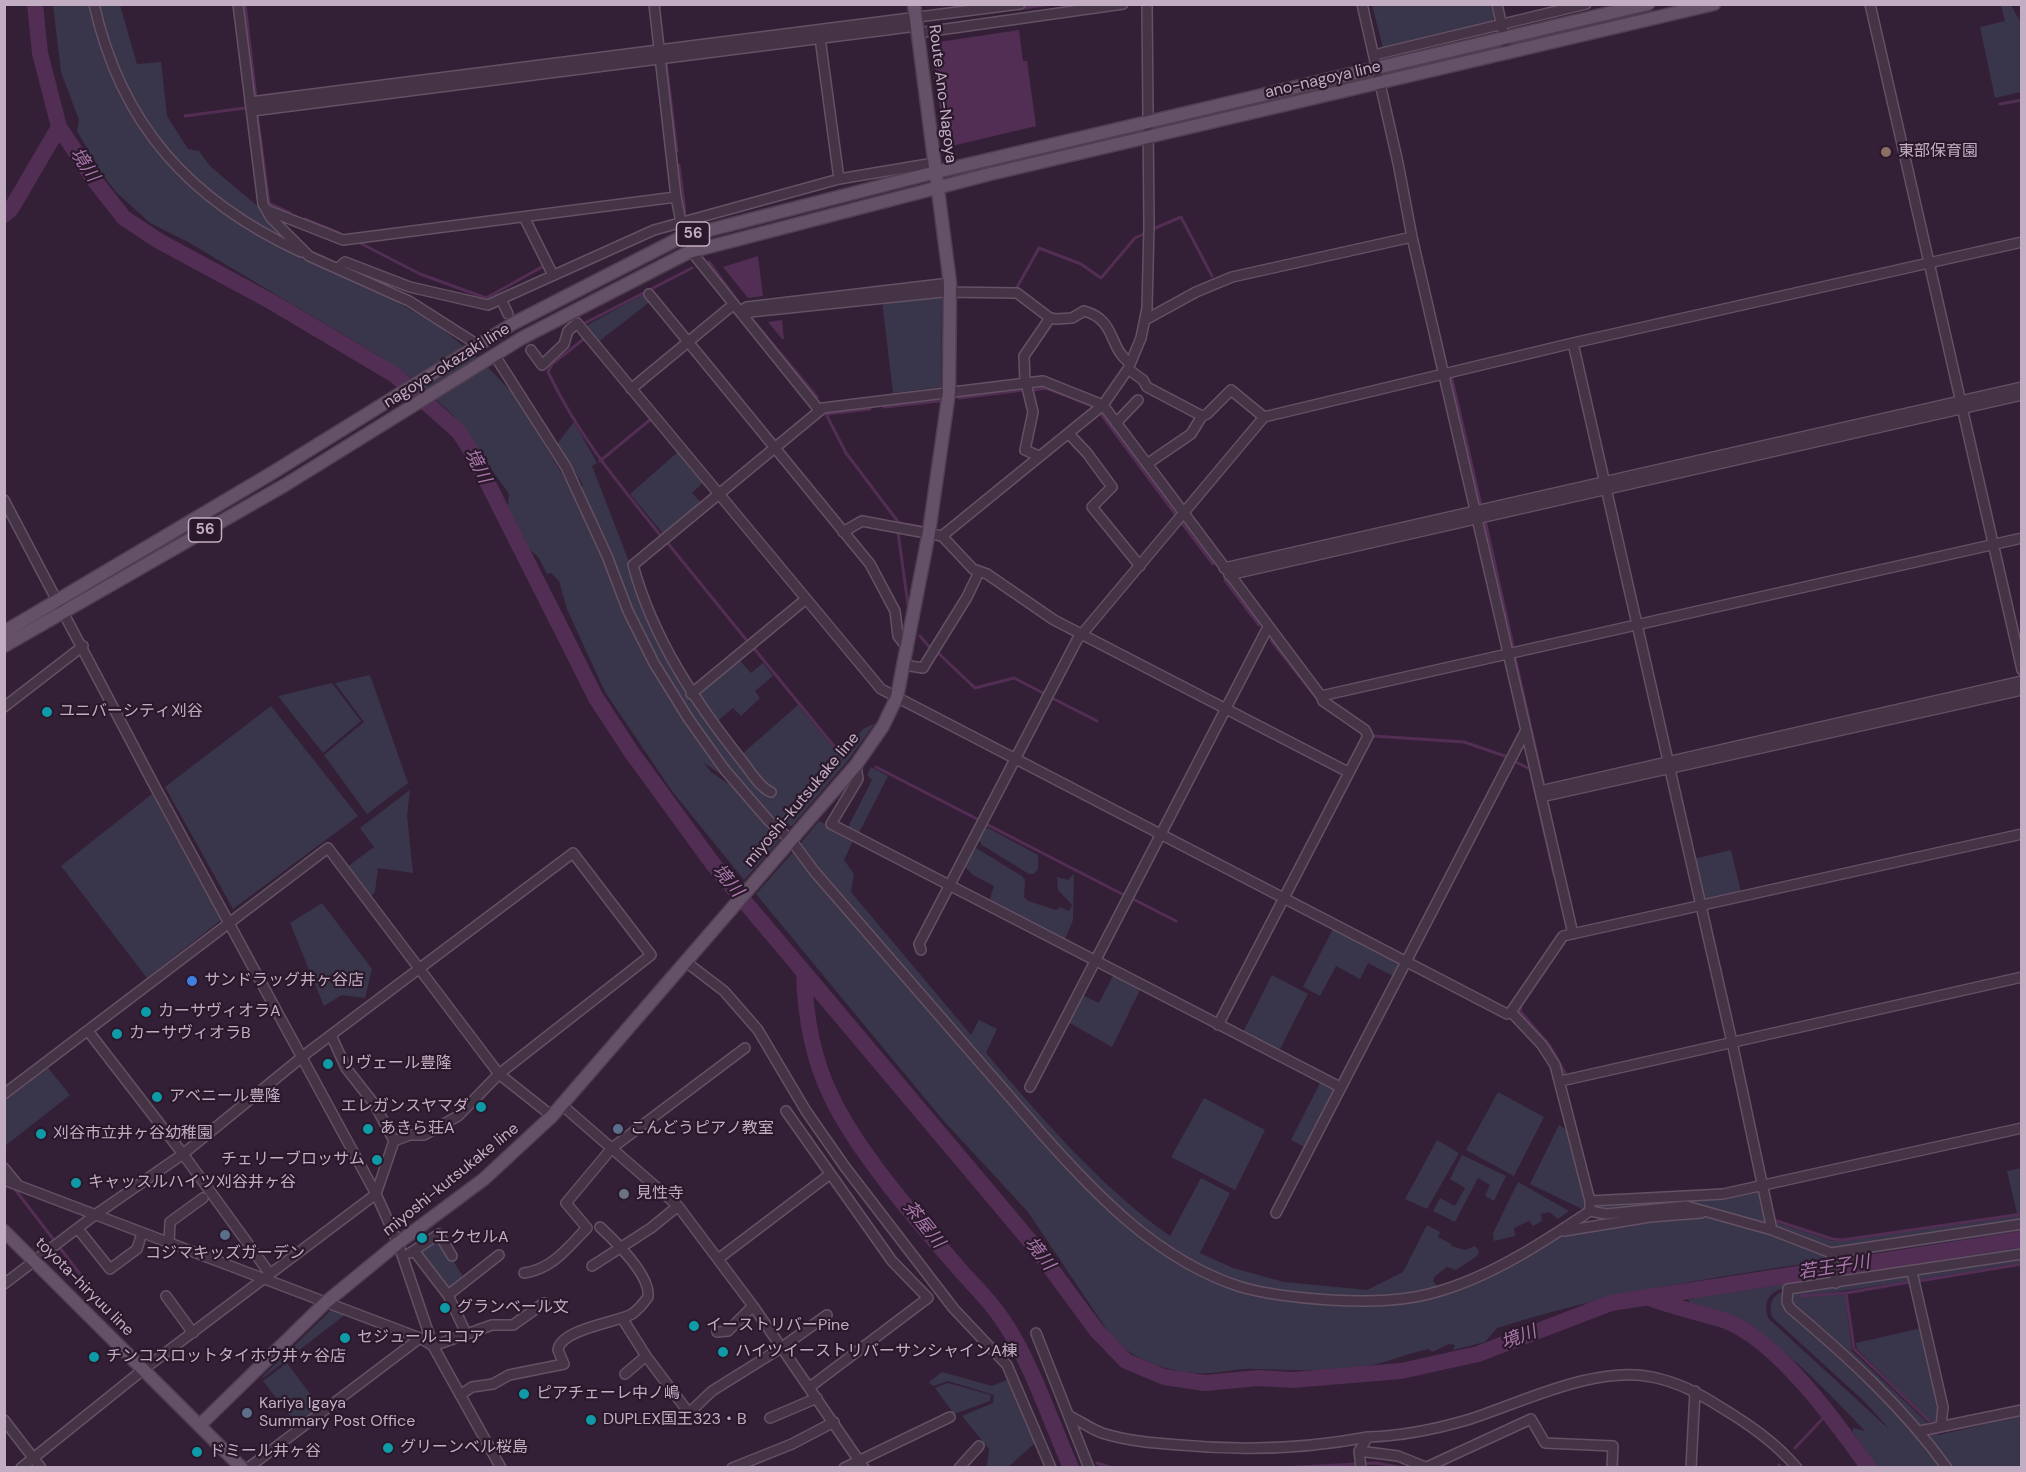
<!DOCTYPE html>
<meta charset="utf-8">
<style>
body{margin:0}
#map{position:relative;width:2026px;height:1472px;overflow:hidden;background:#342036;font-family:"DM Sans",sans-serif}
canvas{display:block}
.frame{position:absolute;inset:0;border:6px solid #c3adc3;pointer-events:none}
</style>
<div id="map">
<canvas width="2026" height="1472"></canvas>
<div class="frame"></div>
</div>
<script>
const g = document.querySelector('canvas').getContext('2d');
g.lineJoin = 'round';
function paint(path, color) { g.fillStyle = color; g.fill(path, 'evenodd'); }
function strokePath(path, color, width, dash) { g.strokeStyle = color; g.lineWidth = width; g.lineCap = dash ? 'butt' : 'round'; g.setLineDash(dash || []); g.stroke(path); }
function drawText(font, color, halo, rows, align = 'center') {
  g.font = font + ' "DM Sans","Noto Sans JP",sans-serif'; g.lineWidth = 4.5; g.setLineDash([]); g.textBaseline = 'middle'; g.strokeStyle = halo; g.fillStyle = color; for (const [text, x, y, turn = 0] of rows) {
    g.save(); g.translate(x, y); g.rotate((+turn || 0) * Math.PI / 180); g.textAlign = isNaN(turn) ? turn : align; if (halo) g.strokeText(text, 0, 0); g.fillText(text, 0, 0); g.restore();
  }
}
paint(new Path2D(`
 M53,5H91L109,65L170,164L183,179L235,221L286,249L369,286L440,327L484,363L520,401L535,421L540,438L574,493L626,612L733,783L703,762L711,772L743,794L783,837L744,880L672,791L605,692L567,609L559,581L551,573L547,574L539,558L524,544L508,506L509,494L453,415L414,380L379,356L188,242L150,223L116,192L102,174L77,131L79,120L61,72Z
 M97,5H120L137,64L161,62L167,116L188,149L199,151L210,166L261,209L300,250L233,214L165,150L120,75Z
 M1372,5H1491L1494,17L1492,22L1383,48Z
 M2001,5H2011L2021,23V92L1995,98L1980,27L2005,21Z
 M645,293L651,301L598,342L586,326Z
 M942,295L941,387L893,393L882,301Z
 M574,422L597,463L592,466L655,629L668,656L690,695L766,793L772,790L768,789L741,755L798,705L832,746L844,754L863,729L875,723L850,758L792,826C761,831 661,675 647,645C623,594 604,541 580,490L583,485L557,444Z
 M679,451L705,481L692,493L703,505L665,536L630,494Z
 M738,658L751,673L763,663L773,676L755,691L760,698L741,716L733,708L715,723L696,692Z
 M370,675L408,783L367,814L324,755L364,722L335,683Z
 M332,683L361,721L323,753L278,696Z
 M271,706L358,816L233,909L165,787Z
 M871,767L888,776L858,835L847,829L872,780L867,775Z
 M410,790L407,816L413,873L378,868L375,892L370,897L347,867L374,847L360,828Z
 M152,794L221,920L147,978L61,866Z
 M819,821L854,839L844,860L854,874L851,892L971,1035L979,1020L997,1029L986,1053C1042,1118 1099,1186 1170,1236L1201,1178L1230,1193L1200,1253L1233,1268L1284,1282L1367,1290L1403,1272L1427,1225L1440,1232L1438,1237L1451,1244V1246L1465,1250L1475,1246L1479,1252L1477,1256L1456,1270L1447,1267L1435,1276L1433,1281L1439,1288C1400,1301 1359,1299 1318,1295C1300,1293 1281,1293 1264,1290C1142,1263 1062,1152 984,1063C928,999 873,936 817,872L800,844Z
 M988,828L1038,855V869L1034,874H1029L982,845L979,840L985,829Z
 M976,848L1022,876L1025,880L1024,897L1028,901L1056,910L1060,907L1069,911L1072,905L1058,890L1057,877L1068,880L1074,874L1073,920L1065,939L989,902L994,886L973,875L964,866Z
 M1731,850L1741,892L1703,899L1693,859Z
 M794,851L1075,1175L1197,1272L1295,1299L1437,1295L1557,1235L1642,1221L1704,1216L1788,1238L1828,1255L1829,1260C1717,1277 1606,1293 1497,1328L1485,1342L1453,1350L1455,1345L1449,1344L1432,1352L1429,1349C1408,1353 1389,1362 1368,1366C1333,1372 1289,1370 1254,1369C1239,1368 1224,1373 1209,1373C1175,1375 1137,1362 1113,1339L1028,1212L942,1119L756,894Z
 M322,903L372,969L365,998L342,995L324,1006L290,923Z
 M1334,927L1400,962L1401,965L1395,977L1368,963L1360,979L1336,966L1320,996L1303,987Z
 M1114,974L1141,988L1112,1047L1068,1022L1082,995L1099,1003Z
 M1272,975L1308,994L1278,1053L1242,1034Z
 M48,1068L70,1095L5,1146V1101Z
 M1321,1081L1336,1090L1306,1148L1291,1140Z
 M1498,1092L1544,1117L1514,1176L1466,1150Z
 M1204,1098L1265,1130L1235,1190L1171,1157Z
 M1559,1125L1567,1130L1587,1204L1584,1210L1530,1184Z
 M1437,1140L1459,1153L1427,1209L1405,1199Z
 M1462,1155L1506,1176L1494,1201L1485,1196L1490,1185L1478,1178L1455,1222L1433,1211L1440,1198L1455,1206L1465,1188L1450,1179Z
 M2021,1168V1213H2017L2007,1171Z
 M1518,1182L1569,1211L1558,1219L1549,1212L1541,1214L1542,1221L1533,1226L1529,1221L1514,1228L1515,1236L1494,1241L1493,1233Z
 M1758,1190L1768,1225L1735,1217L1608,1211L1602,1207L1603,1205Z
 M2022,1215L2021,1222L1836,1249L1776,1227L1772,1221L1832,1241H1842Z
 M2021,1228V1231L1835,1259L1837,1255Z
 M436,1239L440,1240L464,1278L452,1289L447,1287L420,1254L421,1250Z
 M2021,1247V1252L1839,1280L1837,1274Z
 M2021,1256V1263L1916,1280V1274Z
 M1832,1275L1831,1281C1807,1284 1754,1282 1769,1319L1891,1431L1866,1403L1773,1318C1767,1307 1772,1293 1785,1292L1783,1300L1905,1419L1941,1467H1877L1853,1432V1428L1865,1431C1814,1378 1764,1321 1690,1303L1688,1299Z
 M1908,1275L1912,1281L1800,1297L1845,1294L1852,1351L1932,1427H1921L1792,1306L1789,1295L1798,1290Z
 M332,1309L346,1314L263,1378L262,1377Z
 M1922,1328L1941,1408L1940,1421L1935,1426L1857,1349L1856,1343Z
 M287,1363L322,1410L299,1427L263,1381Z
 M942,1372L992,1386L1007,1380L1035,1443L1008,1467H987L989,1449L962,1416L993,1403L994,1395L948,1381L933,1386L929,1382Z
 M948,1383L991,1395L990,1401L954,1414L935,1388Z
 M2021,1416V1467H1950L1927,1438L1928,1433L1935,1431L1938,1435Z`), '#39354b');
paint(new Path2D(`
 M1019,30L1023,61H1027L1036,126L952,146L944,140L932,43Z
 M758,256L763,296L748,298L723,267Z
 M782,320L784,339H782L768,322Z`), '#522d54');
strokePath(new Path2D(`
 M245,4L256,98
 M1017,9L1051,4
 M928,20L951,17
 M666,62L677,151
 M2000,104L2022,100
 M257,113L269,203L290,213
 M185,116L245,108
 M679,165L685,212
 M305,219L339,233
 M1153,229L1181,217L1212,276
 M360,243L420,274L486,298L542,267
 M709,262L738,302
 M1012,289H1016L1039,248L1081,264L1101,278L1135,238L1146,233
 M751,318L817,397
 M585,323L692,268
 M585,338L552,364L548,372C578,435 617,482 661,536
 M1452,379L1481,505
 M1033,390L1046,388L1093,406
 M959,398L1023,390
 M884,407L939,401
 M870,409L826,414L846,453L899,523L922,527
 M1101,414L1176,515
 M600,461L651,419
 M1485,520L1513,646
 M1182,523L1213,564
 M898,532L908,605
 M666,541L748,642
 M1225,580L1259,625
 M920,636L931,649
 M1271,640L1322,705
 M752,646L833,745L845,752
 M936,651L975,688L1014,678L1045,694
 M1515,657L1544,786
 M1052,698L1097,721
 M1373,736L1464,742L1505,756
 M1514,761L1530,769L1554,875
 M876,767L977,819
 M1547,800L1558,851
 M986,824L1126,896
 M1133,899L1176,921
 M1521,1004L1520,1011L1550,1046L1565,1073
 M14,1188L106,1308
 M1774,1220L1832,1239L1842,1240L2022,1214
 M1842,1266L1843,1273
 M1919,1281L2022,1264
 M1846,1293L1854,1349L1929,1421
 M1801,1296L1846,1293L1910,1282
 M1938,1432L2017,1416
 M1795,1448L1827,1414
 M1097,1463L1112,1468
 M1779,1465L1782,1468
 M1281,1468L1376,1463L1403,1468`), '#522d54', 3);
strokePath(new Path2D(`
 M35,4L40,53L59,127L95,181L124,218L159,241L272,302L395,375L459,432L473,454L596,698L632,753L713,864L1035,1247L1097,1331L1126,1361L1164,1377L1205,1383L1259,1378L1292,1380L1401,1371L1478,1354L1611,1303L2022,1239
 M4,215L11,209L59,127
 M804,972C805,1014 812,1057 831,1096C857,1151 914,1217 955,1264C970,1282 989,1299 1002,1319C1029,1357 1052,1424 1071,1468
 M1647,1297C1673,1308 1700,1312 1726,1321C1778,1341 1836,1422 1869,1468`), '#522d54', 16);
const minor = new Path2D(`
 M94,4C121,126 191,201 301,252
 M238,4L263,204L271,218L309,256L409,301L478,345
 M654,4L676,197L684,237L691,251L819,410
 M1362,4L1398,163L1412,237L1573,934
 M1497,4L1508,54
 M1870,4L2022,670
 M918,33L1123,4
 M820,38L839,179
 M1374,55L1586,4
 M250,102L1020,4
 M252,111L917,26
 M267,210L343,240L676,197
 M524,217L553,275
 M338,268L345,262L410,287L488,305L501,299L508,314
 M649,294L870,564L895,611L898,636L908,649
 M501,299L654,230L839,179L934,163
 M742,310L747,307L950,283
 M744,317L750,312L943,292L1017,293L1050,318L1056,319L1072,318L1084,311C1117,320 1108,348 1130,363
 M1145,320L1196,292L1232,277L1412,237
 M1573,343L1732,1042L1772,1230L1831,1253L1836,1283
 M531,350L542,365L564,344L568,331L577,323L881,689L1507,1014L1511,1012L1542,1045L1555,1065L1590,1201V1211
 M495,356L566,467L607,556L628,611L654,663L688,718L725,770L769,821L791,840L814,871L1042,1134C1097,1196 1159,1261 1241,1287C1269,1295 1301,1298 1330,1300C1368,1302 1407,1302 1443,1290C1495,1274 1545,1241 1590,1211L1606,1214L1686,1206L1772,1230
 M1128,369L1143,380L1147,387L1202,416L1207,414L1231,390L1264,417
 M1025,383L1024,356L1050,318
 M1026,383L1033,412L1025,450L1039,456
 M631,389L734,304
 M1116,423L1138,400
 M1069,434L1087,453L1112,487L1092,507L1140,566
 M1147,464L1191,434L1202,416
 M4,500L154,785L376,1194L398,1243L433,1346L492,1325H513L544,1303
 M843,532L862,521L942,536L973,569L987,574L1054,620L1348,772
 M942,536L1103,405L1128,369L1141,338L1147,308L1149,226L1147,4
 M1224,568L2022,387
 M1229,575L2022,395
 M904,665L923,668L967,597L979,572
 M691,694L806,599
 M4,707L83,646
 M856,765L858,779L831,824L1340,1087
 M1540,791L2022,681
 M771,792C760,788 750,771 743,762C696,703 653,639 633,565L823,408L1043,381L1103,405L1321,696L2022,538
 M1541,797L2022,690
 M921,950L919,944L1077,640L1264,417L1573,343L2022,242
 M686,962L724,991L758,1030L806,1111L845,1167L954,1309L1007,1365L1051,1468
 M1511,1012L1563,936L2022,834
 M1218,1025L1368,736L1365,730L1323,701L1321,696
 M88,1031L183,1154L270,1274
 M331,1035L346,1068L375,1105L394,1141
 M1561,1081L2022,977
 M1030,1087L1268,627
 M4,1094L328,848L499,1074L552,1116
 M563,1106L678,1206L753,1306L864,1468
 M786,1111L892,1261L928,1298L810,1387
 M4,1168L18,1185
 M4,1180L420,1338L433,1346L501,1468
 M1590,1201L1723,1194L2022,1128
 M1276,1213L1526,730
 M78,1229L110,1269L137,1249L142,1233
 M1564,1231L1650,1217L1701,1213
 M169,1243L170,1222L203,1198
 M415,1252L448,1295L466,1333
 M410,1253L439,1234L452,1256
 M1831,1253L2022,1224
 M718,1259L829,1175
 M592,1266L651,1228L678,1206
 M1912,1272L1943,1407L1941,1426
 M524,1273C553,1269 568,1247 587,1228L566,1203L612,1148L745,1048
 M4,1284L95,1215L183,1154L307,1053L573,853L651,955L499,1074L458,1116L424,1135H410L394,1141L376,1194L144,1369L21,1468
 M448,1295L499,1255
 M166,1296L193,1333
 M622,1318L646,1356L689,1413L712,1391L781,1348L827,1315
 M717,1332L728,1331L753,1306
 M1036,1333L1089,1468
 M625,1374L646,1356
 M460,1395L472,1387L493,1384L509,1375L564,1364L558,1350C561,1329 615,1323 632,1314C639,1309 643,1304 648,1297C651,1276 615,1241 600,1227
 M1070,1416C1080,1421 1091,1429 1102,1433C1127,1441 1154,1443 1180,1445C1243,1451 1305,1449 1368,1437
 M770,1418L817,1398
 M4,1420L41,1468
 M1920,1431L2022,1410
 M1359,1451L1398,1456L1428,1468
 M1427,1467L1531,1419L1545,1443L1613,1446L1612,1468
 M248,1468L420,1338
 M732,1468L792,1444L834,1422
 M844,1468L950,1417
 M959,1468L979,1446
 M1361,1468L1359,1451L1368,1437C1400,1436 1436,1429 1467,1420C1521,1403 1595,1365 1652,1377C1678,1382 1700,1394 1722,1408C1750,1425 1776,1443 1797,1468
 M1691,1468L1695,1391
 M1947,1468C1903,1407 1847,1356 1790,1308L1787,1302L1788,1289L2022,1254`);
const major = new Path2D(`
 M4,632L272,473L514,323L682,237L936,172L1648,4
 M4,646L285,485L522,338L689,252L990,174L1714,4
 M4,1231L242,1468
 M200,1425L325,1303L398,1243L484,1179L552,1116L856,765L883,726L897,697L929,532L949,392L950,283L914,4`);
strokePath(minor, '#645164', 12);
strokePath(major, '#4f3d50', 15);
strokePath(minor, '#453346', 9);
strokePath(major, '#655167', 12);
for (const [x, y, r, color] of [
 [1886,152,6,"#8d6e63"],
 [47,712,6,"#0f9aa8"],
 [192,981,6,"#3f7fe0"],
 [146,1012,6,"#0f9aa8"],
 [117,1034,6,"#0f9aa8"],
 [328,1064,6,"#0f9aa8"],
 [157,1097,6,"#0f9aa8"],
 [481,1107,6,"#0f9aa8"],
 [368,1129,6,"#0f9aa8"],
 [618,1129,6,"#5c6f8a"],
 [41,1134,6,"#0f9aa8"],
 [377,1160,6,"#0f9aa8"],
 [76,1183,6,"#0f9aa8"],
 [624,1194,6,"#6b7280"],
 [225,1235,6,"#5c6f8a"],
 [422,1238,6,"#0f9aa8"],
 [445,1308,6,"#0f9aa8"],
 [694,1326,6,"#0f9aa8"],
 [345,1338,6,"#0f9aa8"],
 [723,1352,6,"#0f9aa8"],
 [94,1357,6,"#0f9aa8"],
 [524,1394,6,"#0f9aa8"],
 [247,1413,6,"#5c6f8a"],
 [591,1420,6,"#0f9aa8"],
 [388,1448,6,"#0f9aa8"],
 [197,1452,6,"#0f9aa8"]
]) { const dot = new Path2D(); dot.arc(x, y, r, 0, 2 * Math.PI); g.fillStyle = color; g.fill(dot); strokePath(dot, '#2a192b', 2); }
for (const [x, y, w] of [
 [693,234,33],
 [205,530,33]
]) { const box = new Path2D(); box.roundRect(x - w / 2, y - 12, w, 24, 4.5); g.fillStyle = '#2a192b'; g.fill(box); strokePath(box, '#c3adc3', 1.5); }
drawText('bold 15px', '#c3adc3', null, [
 ["56",693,234],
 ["56",205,530]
]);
drawText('16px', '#c3adc3', '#2a192b', [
 ["ano-nagoya line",1323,80,-13],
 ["Route Ano-Nagoya",942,94,83],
 ["nagoya-okazaki line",447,366,-32],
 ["miyoshi-kutsukake line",802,800,-50],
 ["miyoshi-kutsukake line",451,1180,-39],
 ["toyota-hiryuu line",84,1287,45]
]);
drawText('16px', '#c3adc3', '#2a192b', [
 ["東部保育園",1898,152],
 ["ユニバーシティ刈谷",59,712],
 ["サンドラッグ井ヶ谷店",204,981],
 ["カーサヴィオラA",158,1012],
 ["カーサヴィオラB",129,1034],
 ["リヴェール豊隆",340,1064],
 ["アベニール豊隆",169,1097],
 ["エレガンスヤマダ",469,1107,"right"],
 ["あきら荘A",380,1129],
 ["こんどうピアノ教室",630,1129],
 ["刈谷市立井ヶ谷幼稚園",53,1134],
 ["チェリーブロッサム",365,1160,"right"],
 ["キャッスルハイツ刈谷井ヶ谷",88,1183],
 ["見性寺",636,1194],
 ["エクセルA",434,1238],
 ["コジマキッズガーデン",225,1254,"center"],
 ["グランベール文",457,1308],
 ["イーストリバーPine",706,1326],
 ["セジュールココア",357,1338],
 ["ハイツイーストリバーサンシャインA棟",735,1352],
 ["チンコスロットタイホウ井ヶ谷店",106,1357],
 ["ピアチェーレ中ノ嶋",536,1394],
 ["Kariya Igaya",259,1404],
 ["Summary Post Office",259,1422],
 ["DUPLEX国王323・B",603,1420],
 ["グリーンベル桜島",400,1448],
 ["ドミール井ヶ谷",209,1452]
], 'left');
drawText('italic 18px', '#a876ab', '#2a192b', [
 ["境川",84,165,56],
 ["境川",477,466,63],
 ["境川",727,881,50],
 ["茶屋川",923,1225,51],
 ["境川",1039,1254,52],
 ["若王子川",1834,1268,-9],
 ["境川",1519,1338,-21]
]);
</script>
